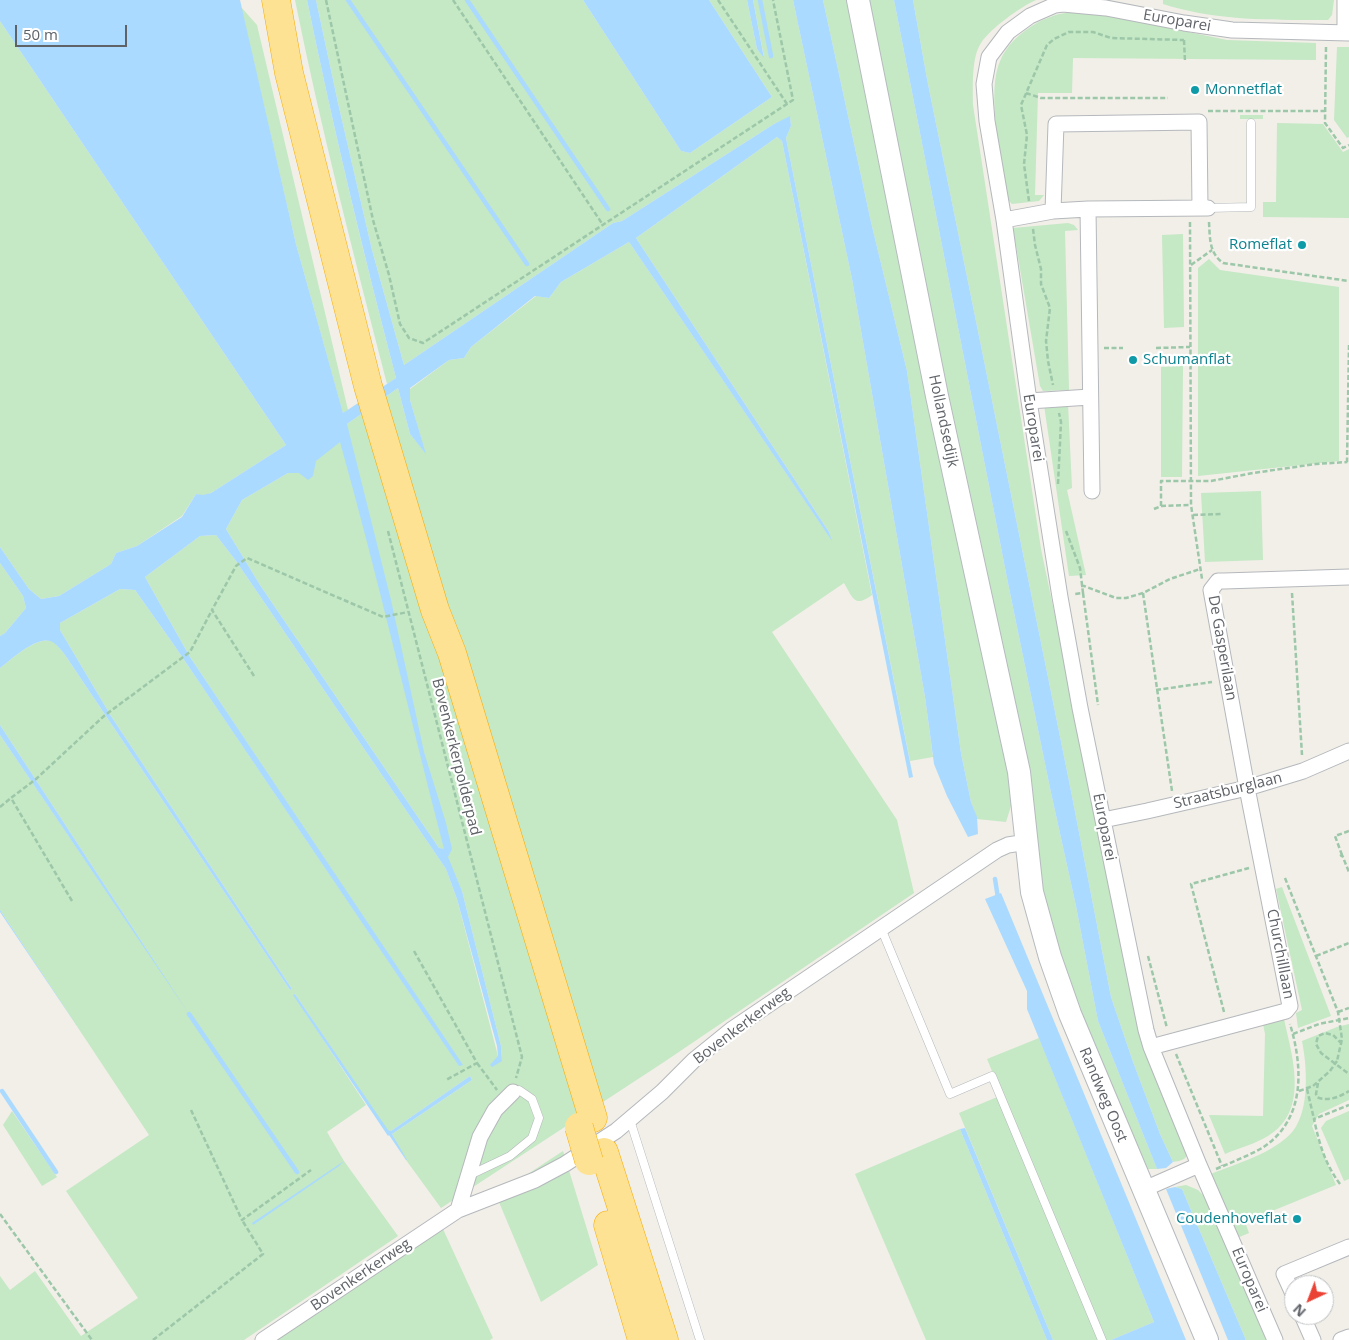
<!DOCTYPE html>
<style>
body{margin:0}
#map{position:relative;width:1349px;height:1340px;overflow:hidden;background:#f1efe8;font-family:"Open Sans",sans-serif}
canvas{display:block}
.north{position:absolute;left:1284px;top:1275px;width:50px;height:50px;box-sizing:border-box;background:#fff;border:1px solid #bfc1c3;border-radius:50%;rotate:223deg;font-size:14px;font-weight:700;line-height:20px;text-align:center;color:#5f6368}
.north::after{content:'';display:block;margin:auto;width:18px;height:22px;background:#ea4335;clip-path:polygon(50% 0,100% 100%,50% 72%,0 100%)}
.scale{position:absolute;left:15px;top:25px;width:112px;height:22px;box-sizing:border-box;border:2px solid #5f6368;border-top:0;padding-left:6px;font-size:15px;line-height:18px;white-space:nowrap;color:#5f6368;-webkit-text-stroke:4px #fff;paint-order:stroke}
</style>
<div id="map">
<canvas width="1349" height="1340"></canvas>
<div class="north">N</div>
<div class="scale">50 m</div>
</div>
<script>
const g = document.querySelector('canvas').getContext('2d');
g.lineJoin = 'round';
function paint(path, color) { g.fillStyle = color; g.fill(path, 'evenodd'); }
function strokePath(path, color, width, dash) { g.strokeStyle = color; g.lineWidth = width; g.lineCap = dash ? 'butt' : 'round'; g.setLineDash(dash || []); g.stroke(path); }
function drawText(font, color, halo, rows, align = 'center') {
  g.font = font + ' "Open Sans",sans-serif'; g.lineWidth = 4.5; g.setLineDash([]); g.textBaseline = 'middle'; g.strokeStyle = halo; g.fillStyle = color; for (const [text, x, y, turn = 0] of rows) {
    g.save(); g.translate(x, y); g.rotate((+turn || 0) * Math.PI / 180); g.textAlign = isNaN(turn) ? turn : align; if (halo) g.strokeText(text, 0, 0); g.fillText(text, 0, 0); g.restore();
  }
}
paint(new Path2D(`
 M295,0H307C333,127 363,253 396,378L387,384C354,256 321,129 295,0Z
 M316,0H583L681,151L690,153L772,97L709,0H747L757,49L764,57L753,0H793L852,279L925,697L933,757L910,761L786,138L791,126L790,117L774,124L622,221L613,223L404,365L372,250L338,103Z
 M823,0H848L935,434L1011,787V806L1006,822L977,819L971,802L961,753L907,371L871,222Z
 M865,0H894L1008,583L1050,788L1076,906L1098,1021L1157,1169H1144L1055,957Z
 M913,0H1036C1020,7 990,29 981,43C971,58 973,88 973,105L1041,549L1108,870L1123,957L1144,1049L1161,1093L1188,1153C1186,1160 1180,1161 1173,1162L1160,1134L1132,1059L1111,997L1070,786L927,79Z
 M1163,0H1334L1332,15L1328,20C1272,20 1216,21 1163,4Z
 M241,7L257,25L348,410L343,414L296,244Z
 M1075,11L1101,14L1227,40L1316,43V60L1073,58L1072,93H1038L1035,195H1044L1039,201L1012,204L1007,199C1002,163 985,90 1001,59C1010,39 1032,23 1053,16C1060,13 1068,13 1075,11Z
 M0,21L286,445L211,493L203,496L196,494L182,516L137,546L116,553L111,564L59,596L41,599L29,589L0,547Z
 M1337,47H1349V137L1347,138L1334,120Z
 M1240,115H1263V119H1240Z
 M1277,123L1323,124L1343,152L1349,149V218L1263,217V202H1276Z
 M777,137L782,141L872,595C854,608 853,598 844,583L772,632L897,820L914,893L664,1062L441,1208L406,1160L392,1134L472,1080L470,1076L391,1131L387,1130L295,994L294,995L366,1105L327,1132L344,1161L398,1236L244,1340H0V1276L10,1290L35,1271L81,1336L138,1298L66,1191L149,1135L0,910V735L166,979L0,725V668C12,659 40,632 55,643C58,646 62,651 65,655L290,990L292,989L111,716L60,630V623L120,589L135,590L174,645L459,1065H462L190,657L145,577L200,536L216,535L236,561L446,869L457,899L498,1056L502,1061L501,1046L462,891L444,850L439,848L260,585L226,529L242,500L288,473H300L316,461L347,424L398,388L410,434L425,452L410,400V389L449,360L464,358L471,347L536,296L549,298L561,282L629,242L831,539L829,532L636,238Z
 M1068,223L1074,225L1078,230L1065,231L1069,390L1043,391L1040,386L1013,228Z
 M1183,234L1184,327L1164,328L1162,235Z
 M1209,259L1220,270L1339,287V461L1198,476V268Z
 M1183,366L1182,477H1161V367Z
 M1068,404L1072,488L1067,490L1086,575L1069,576L1044,405Z
 M1261,491L1263,560L1205,562L1201,493Z
 M0,563L23,596L26,608L5,633L0,636Z
 M1282,887L1331,1016L1298,1028L1296,1013L1302,1010L1276,889Z
 M1284,1019C1292,1056 1310,1111 1268,1136C1255,1144 1239,1148 1225,1154L1209,1115L1263,1116L1265,1034L1263,1024Z
 M1349,1024V1100L1319,1114L1312,1126L1336,1185L1245,1222L1249,1233L1237,1238L1211,1174C1235,1164 1275,1153 1293,1131C1310,1109 1307,1066 1302,1041L1337,1027Z
 M1039,1038L1154,1322L1111,1340H1053L959,1113L1002,1095L987,1059Z
 M12,1111L57,1177L42,1186L3,1125Z
 M1349,1111V1179L1344,1181L1321,1128L1326,1121Z
 M960,1129L1047,1340H926L855,1174Z
 M563,1151L598,1265L541,1302L496,1195Z
 M1186,1185L1198,1190L1208,1200L1266,1340H1246L1182,1189L1175,1187Z
 M443,1229L493,1338L490,1340H273Z`), '#c5e8c5');
paint(new Path2D(`
 M0,0H240L296,244L343,413L396,378C363,252 333,127 307,0H316L338,103L372,250L404,365L613,223L622,221L774,124L790,116L791,126L786,138L913,777L909,778L782,141L777,137L636,238L829,532L832,541L629,242L561,282L549,298L535,296L471,347L464,358L449,360L410,388V400L426,454L410,434L398,388L347,424L391,600L424,752L446,823L452,849L448,857L462,891L501,1046L502,1061L492,1067L490,1065L498,1056L497,1046L457,899L446,869L236,561L216,535L200,536L145,577L190,657L463,1065L459,1066L174,645L135,590L120,589L60,623V630L111,716L292,989L290,990L65,655C62,651 58,646 54,643C40,632 12,659 0,668V636L5,633L26,608L23,596L0,563V547L29,589L41,599L59,596L111,564L116,553L137,546L182,517L196,494L203,495L211,493L286,445L0,21ZM340,442C378,577 409,714 444,849L439,848L260,585L226,529L242,500L288,473H299L308,480L313,476L316,461Z
 M583,0H709L772,97L690,153L681,151Z
 M747,0H753L764,58L757,49Z
 M793,0H823L871,222L907,371L961,753L971,802L977,817L978,834L968,837L947,796L934,764L925,697L852,279Z
 M894,0H913L927,79L1070,786L1111,997L1132,1059L1160,1134L1173,1162L1166,1168L1157,1169L1098,1021L1076,906L1050,788L1008,583Z
 M0,725L189,1014L0,735Z
 M1001,893L1186,1340H1111L1154,1322L1027,1009V991L985,899Z
 M0,910L83,1035L0,912Z
 M295,994L388,1130L391,1131L470,1076L472,1080L392,1134L407,1160H406L389,1135L388,1136L293,995Z
 M965,1128L1053,1340H1047L960,1129Z
 M344,1161L339,1166L253,1225L252,1223Z
 M1175,1187L1182,1189L1246,1340H1228L1166,1189Z`), '#aadaff');
strokePath(new Path2D(`
 M348,0L527,264
 M467,0L608,209
 M760,0L771,56
 M995,879L998,898
 M189,1014L297,1172
 M2,1091L56,1172`), '#aadaff', 4.5);
const lane = new Path2D(`
 M1208,208L1251,207V123
 M881,928L950,1094L992,1076L1102,1340
 M630,1120L700,1340
 M470,1175L510,1156L532,1138L539,1118L532,1099L519,1090L513,1092`);
const street = new Path2D(`
 M1345,33V0
 M1088,209L1092,491
 M1053,211L1056,124L1199,122L1200,208
 M1004,220L1053,211L1088,209L1208,208
 M1029,401L1090,397
 M1103,820L1147,811L1247,788L1303,771L1349,751
 M1151,1047L1286,1011L1290,1006L1247,788L1211,590L1218,581H1224L1349,577
 M1142,1190L1199,1165
 M458,1210L480,1137L495,1110L513,1092
 M1294,1296L1284,1274L1349,1247
 M1302,1315L1313,1340
 M263,1340L458,1210L535,1180L565,1164L616,1131L662,1092L694,1060L731,1030L997,850L1008,845L1027,842
 M1275,1340L1199,1165L1151,1047L1146,1030L1080,708L1060,597L1029,401L1004,220L987,121L984,84L989,57L1008,32L1030,16L1055,5L1063,4L1106,8L1184,23L1232,30L1349,33
 M1341,1340L1349,1337`);
const secondary = new Path2D(`
 M858,0L937,396L1019,772L1032,892L1050,957L1070,1014L1207,1340`);
const highway = new Path2D(`
 M276,0L289,73L368,386L435,610L452,653L593,1118
 M604,1152L664,1340
 M608,1225L642,1340`);
strokePath(lane, '#b5b8bc', 9);
strokePath(street, '#b5b8bc', 17);
strokePath(secondary, '#b6babf', 24);
strokePath(highway, '#f9ab00', 29);
strokePath(new Path2D(`
 M326,0L373,220L389,275L400,324L409,338L423,343L793,100L773,0
 M453,0L603,225
 M718,0L787,104
 M1184,40L1185,62
 M1326,47L1325,123L1343,148L1349,145
 M1026,93L1041,98H1168
 M1208,111H1325
 M1029,201L1024,164L1027,135L1021,105L1047,45L1054,39L1069,32H1093L1111,38L1184,40
 M1190,222L1191,505L1202,579
 M1209,222C1210,238 1209,253 1223,263L1349,281
 M1033,229L1035,245L1041,269V284L1050,308L1046,341L1048,361L1053,385
 M1191,265L1212,250
 M1349,345L1347,462H1349
 M1104,348H1123
 M1156,348L1190,347
 M1058,484L1061,422L1059,413
 M1161,506L1191,505
 M1154,509L1161,506V481H1211L1253,473L1316,464L1347,462
 M1193,515L1223,514
 M388,531L522,1057L516,1078
 M1066,531L1080,568L1083,593L1075,594
 M1081,586H1084L1116,598H1126L1143,593L1170,579L1200,569
 M1083,593L1098,705
 M1143,593L1172,791
 M1292,593L1302,755
 M254,676L212,610L236,566L247,558L383,617L408,612
 M1156,690L1212,682
 M0,807L11,798
 M1342,855L1335,836L1349,831
 M1340,856L1342,855L1349,872
 M1285,878L1338,1012L1342,1039L1337,1061
 M72,901L11,798L36,779L104,716L190,652L212,610
 M414,951L477,1063L446,1080
 M1148,956L1167,1028
 M1316,956L1349,943
 M1224,1012L1191,884L1249,868
 M1338,1012L1349,1008
 M1293,1034L1319,1024L1349,1018
 M1342,1044L1333,1035L1325,1033L1318,1036L1316,1044L1321,1053L1349,1074
 M1176,1054L1222,1166
 M477,1063L497,1090
 M1318,1083L1316,1094L1317,1097C1327,1102 1340,1097 1349,1091
 M1307,1089L1314,1119
 M1299,1091L1313,1086L1330,1071
 M191,1110L242,1220L311,1170
 M1216,1169C1232,1162 1248,1156 1262,1148C1306,1120 1303,1067 1290,1024
 M1340,1184C1325,1164 1319,1143 1314,1119L1349,1105
 M0,1214L92,1340
 M153,1340L263,1254L242,1220`), '#9cc7a9', 2.5, [5, 2.5]);
strokePath(lane, '#fff', 8);
strokePath(street, '#fff', 15);
strokePath(secondary, '#fff', 22);
strokePath(highway, '#fde293', 28);
const highwayBridge = new Path2D(`
 M579,1127L589,1161`);
strokePath(highwayBridge, '#f9ab00', 29, []);
strokePath(new Path2D(`
 M1330,1071L1337,1061`), '#9cc7a9', 2.5, [5, 2.5]);
strokePath(highwayBridge, '#fde293', 28);
for (const [x, y, r, color] of [
 [1195,90,5,"#0f9aa8"],
 [1302,245,5,"#0f9aa8"],
 [1133,360,5,"#0f9aa8"],
 [1297,1219,5,"#0f9aa8"]
]) { const dot = new Path2D(); dot.arc(x, y, r, 0, 2 * Math.PI); g.fillStyle = color; g.fill(dot); strokePath(dot, '#fff', 2); }
drawText('15px', '#5f6368', '#fff', [
 ["Europarei",1177,21,10],
 ["Hollandsedijk",943,421,78],
 ["Europarei",1033,428,81],
 ["De Gasperilaan",1222,648,80],
 ["Bovenkerkerpolderpad",456,757,76],
 ["Straatsburglaan",1228,791,-14],
 ["Europarei",1104,827,79],
 ["Churchilllaan",1280,954,79],
 ["Bovenkerkerweg",742,1026,-37],
 ["Randweg Oost",1103,1095,67],
 ["Bovenkerkerweg",361,1275,-34],
 ["Europarei",1249,1280,67]
]);
drawText('15px', '#0d838f', '#fff', [
 ["Monnetflat",1205,90],
 ["Romeflat",1292,245,"right"],
 ["Schumanflat",1143,360],
 ["Coudenhoveflat",1287,1219,"right"]
], 'left');
</script>
